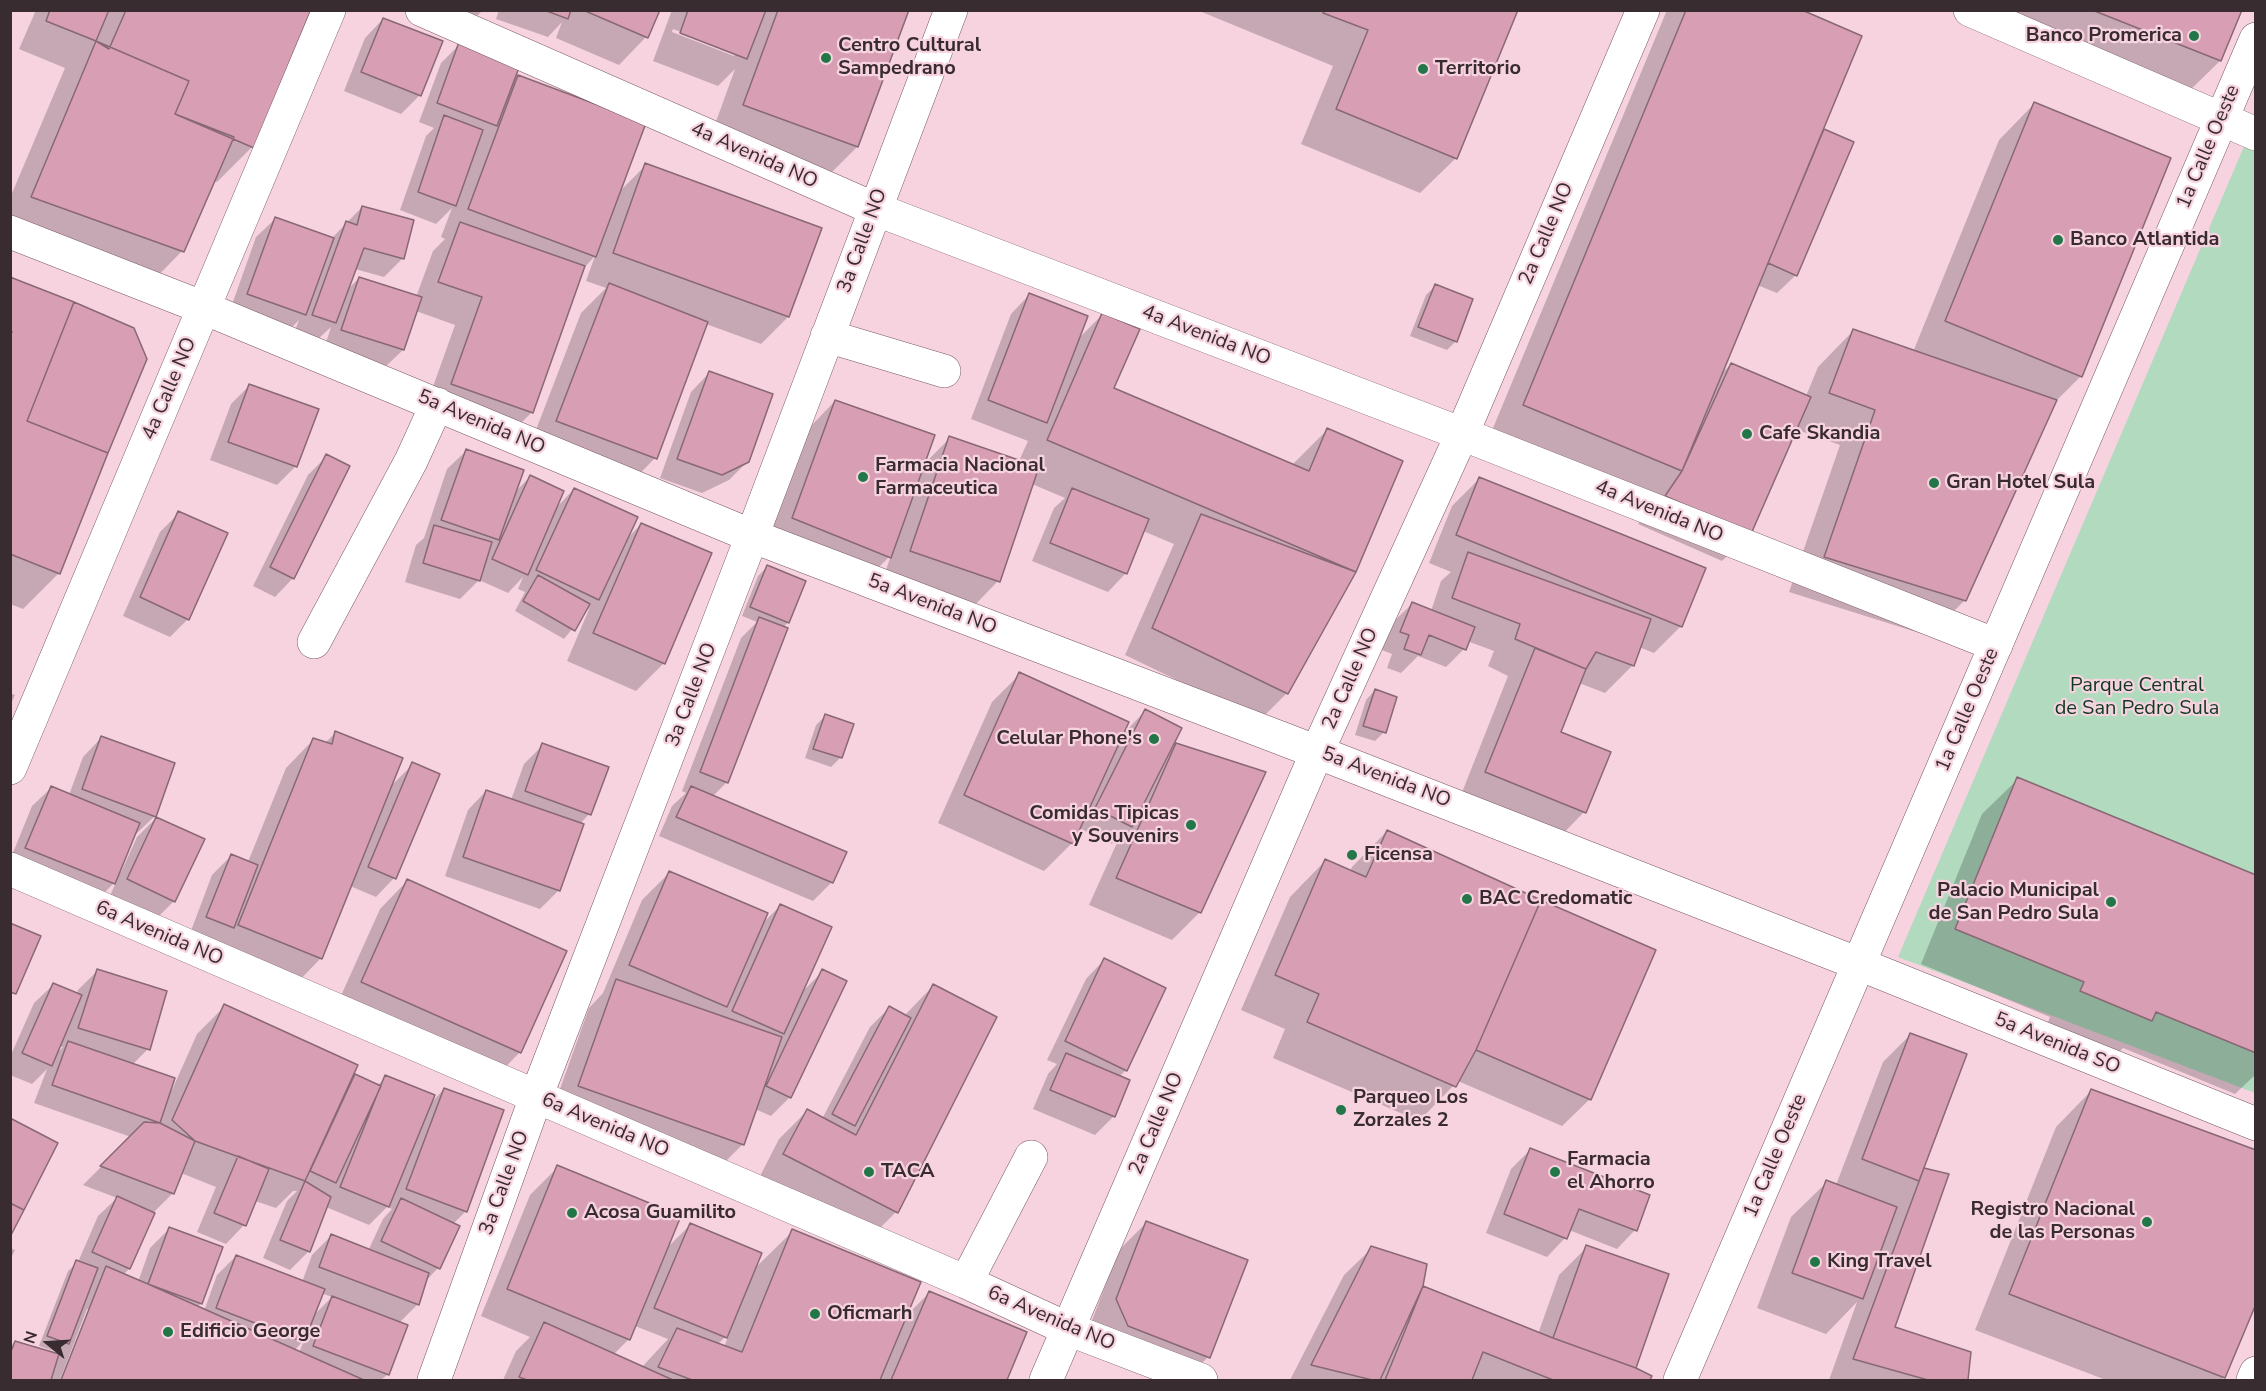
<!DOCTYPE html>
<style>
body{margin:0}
#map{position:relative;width:2266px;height:1391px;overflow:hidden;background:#f7d3e0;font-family:"Nunito Sans",sans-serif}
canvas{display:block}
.frame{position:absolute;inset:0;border:12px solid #392c31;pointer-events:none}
.north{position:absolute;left:18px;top:1313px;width:60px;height:60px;-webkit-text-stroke:4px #f7d3e0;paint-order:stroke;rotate:288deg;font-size:16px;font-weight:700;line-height:24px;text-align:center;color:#392c31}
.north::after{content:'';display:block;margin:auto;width:21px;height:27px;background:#392c31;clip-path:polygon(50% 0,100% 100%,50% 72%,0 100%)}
</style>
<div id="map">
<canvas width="2266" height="1391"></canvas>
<div class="frame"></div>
<div class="north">N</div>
</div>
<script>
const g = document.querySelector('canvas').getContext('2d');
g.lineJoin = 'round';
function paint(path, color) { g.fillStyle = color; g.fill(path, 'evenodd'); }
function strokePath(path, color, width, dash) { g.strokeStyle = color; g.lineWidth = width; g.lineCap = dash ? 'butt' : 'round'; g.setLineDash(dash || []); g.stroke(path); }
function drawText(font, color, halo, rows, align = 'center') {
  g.font = font + ' "Nunito Sans",sans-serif'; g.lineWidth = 4.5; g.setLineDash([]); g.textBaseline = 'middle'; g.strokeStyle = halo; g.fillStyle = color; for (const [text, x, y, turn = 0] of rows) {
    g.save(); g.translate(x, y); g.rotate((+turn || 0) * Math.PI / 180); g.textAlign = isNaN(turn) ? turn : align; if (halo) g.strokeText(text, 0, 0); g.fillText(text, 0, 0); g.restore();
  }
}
paint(new Path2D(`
 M2245,144L2255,148V875L2018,777L1955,928L2084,982L2080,991L2152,1021L2156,1012L2255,1053V1093L1898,957Z`), '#b1dabe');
paint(new Path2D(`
 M36,10H310L252,147L217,182L213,181L182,251L147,287L10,237V198L65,68L19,49Z
 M451,10H483L473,20Z
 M499,10H658L646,37L619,65L556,38L562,22L548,37L496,19Z
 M672,10H907L857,147L822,182L709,141L735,69L718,86L653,61ZM673,29L734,52V56L672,32Z
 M1197,10H1517L1456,158L1420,193L1301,144L1333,66Z
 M1667,10H1798L1819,137L1825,131L1796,275L1777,293L1757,285L1720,375L1731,364L1806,396L1818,367L1853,331L1913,352L1999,140L2034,104L2081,376L2055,402L1965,600L1929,636L1789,592L1840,445L1795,429L1750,533L1722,561L1638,524L1658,493L1646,505L1488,440Z
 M1968,10H2240L2220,61L2184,96Z
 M383,19L420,95L401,114L344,91L365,38Z
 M460,44L511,84L518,76L619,192L646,165L788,317L761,344L706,324L655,458L628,486L529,448L581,313L606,288L586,281L595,256L583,269L532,412L504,440L424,412L455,325L416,311L403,350L384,368L324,349L331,327L316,341L294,333L299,320L286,333L229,313L256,237L275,219L331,239L362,207L403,258L384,277L355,269L347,290L359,278L416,297L433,251L445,239L441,237L452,208L436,224L400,210L426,136L434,128L419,122L441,63Z
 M10,279L59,573L23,609L10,604Z
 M1435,286L1456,341L1447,350L1410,336L1426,295Z
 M1029,295L1078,339L1102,315L1112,389L1291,466L1327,430L1354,571L1287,693L1260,720L1125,655L1174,544L1143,531L1126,573L1108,592L1032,561L1054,508L1065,498L1032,484L998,581L971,609L883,579L891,555L862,584L765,546L808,429L835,401L923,465L950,438L1019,461L1028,441L971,419L1011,314Z
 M709,373L748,461L729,480L702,493L660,478L691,392Z
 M250,385L296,466L277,485L210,460L231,404Z
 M466,451L514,493L530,477L555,509L574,489L626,540L641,524L664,663L636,691L567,661L590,607L564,639L515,611L525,592L518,589L523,577L508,593L479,580L460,599L405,582L416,545L424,538L447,469Z
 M327,456L293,578L275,597L253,586L308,475Z
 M1479,479L1681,626L1654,653L1639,647L1633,665L1605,693L1579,683L1559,732L1584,812L1557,840L1459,800L1508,676L1488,666L1494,651L1467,641L1464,649L1446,667L1418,656L1401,673L1387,668L1392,654L1382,650L1393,622L1412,604L1431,611L1441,581L1451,572L1429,563L1452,506Z
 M179,513L188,619L170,637L123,616L160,532Z
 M767,567L788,622L783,628L786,629L727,782L712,797L832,882L813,901L659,836L672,806L686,793L682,791L741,638L757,622L742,616L758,576Z
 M1020,674L1122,735L1145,711L1169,752L1177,745L1200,912L1172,940L1089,905L1120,836L1112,844L1079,828L1072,843L1044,871L938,823L992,702Z
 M1375,690L1384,732L1375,741L1355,735L1366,700Z
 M10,693L15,695L10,706Z
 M825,716L852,725L840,758L831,767L805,758L816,725Z
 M335,733L390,787L413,764L394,878L376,897L350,886L321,958L294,986L189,936L212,875L231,856L248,862L286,768L313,740L325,743Z
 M101,738L155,816L136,834H134L119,871L121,872L137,837L156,818L174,901L155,920L109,898L117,880L95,902L10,860L32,806L51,788L69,795L83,757Z
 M543,745L607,768L589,814L580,824L559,890L540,909L445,876L468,810L486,791L511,800L524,764Z
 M2018,779L2256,877V1074L2235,1094L2123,1048L2116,1055L2046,1027L2050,1017L1921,964L1982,814Z
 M1387,831L1590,1099L1562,1126L1458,1081L1419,1121L1273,1058L1285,1029L1241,1010L1290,897L1325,861L1350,872L1352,867Z
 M669,873L761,925L780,906L801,993L823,971L790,1097L771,1116L755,1109L743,1144L716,1171L551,1114L589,1008L603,993L642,900Z
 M407,881L520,1052L493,1080L335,1009L380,909Z
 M1104,960L1126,1070L1119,1077L1114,1116L1095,1135L1033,1109L1048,1074L1057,1064L1047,1060L1086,979Z
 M97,971L148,1049L132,1065L172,1090L197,1034L225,1006L349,1082L356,1076L377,1086L386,1077L431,1103L444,1089L466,1211L453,1224L438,1268L425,1282L418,1304L399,1323L388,1374L381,1380H63L90,1309H87L60,1380H10V1347L15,1342L56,1354L57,1352L39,1346L68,1271L78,1262L98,1216L117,1198L83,1185L131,1137L34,1103L47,1069L32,1084L10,1075V1057L34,1003L53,985L77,995L78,990ZM59,1046L63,1047L54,1056ZM181,1173L216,1187L197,1232L226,1244L244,1225L255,1201L276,1208L293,1191H297L287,1201L263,1258L290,1270L309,1251L326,1207L369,1225L387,1207L392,1209L383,1219L368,1251L331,1236L312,1255L302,1282L236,1256L217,1275L204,1311L197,1308L201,1303L169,1229L150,1248L138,1282L123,1275L129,1269L154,1212L173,1193ZM321,1293L332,1297L312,1317ZM304,1340L299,1353L294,1351Z
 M933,986L896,1212L869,1239L757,1182L779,1139L807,1111L822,1119L870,1027L889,1008L904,1016Z
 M1911,1034L1921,1169L1947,1175L1893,1328L1969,1353L1966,1380H1829L1857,1302L1826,1334L1757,1308L1791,1217L1827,1182L1836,1185L1883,1062Z
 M2091,1091L2224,1377L2221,1380H2106L1975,1330L2056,1127Z
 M1530,1150L1635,1230L1617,1249L1569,1230L1565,1238L1547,1257L1486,1233L1511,1169Z
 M558,1167L666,1249L690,1225L753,1270L793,1231L905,1317L929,1293L1025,1333L1005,1380H503L516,1351L530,1337L481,1316L530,1195ZM635,1326L668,1339L641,1368L613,1355L629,1339ZM730,1332L724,1347L717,1345Z
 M1146,1223L1208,1357L1185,1380L1089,1328L1119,1250Z
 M1587,1247L1634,1368L1650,1376L1648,1380H1290L1344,1275L1372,1248L1421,1287L1538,1334L1559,1275Z
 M10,1248L15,1250L10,1260Z`), '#0003');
const building = new Path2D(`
 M50,10H126L109,49L96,41L46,21Z
 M109,10H311L254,148L175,114L189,81L96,41Z
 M544,10H571L568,19Z
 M583,10H660L648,38Z
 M688,10H766L747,59L680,33Z
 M778,10H909L858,147L743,105Z
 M1325,10H1518L1457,159L1336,109L1368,30L1323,13Z
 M1686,10H1802L1862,36L1682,471L1523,405Z
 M2092,10H2242L2221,61Z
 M383,18L443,41L421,96L361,72Z
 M96,41L189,81L175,114L234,137L184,252L31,197Z
 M459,42L520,65L497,126L437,103Z
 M518,75L646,123L596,257L468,209Z
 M2034,102L2171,158L2082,377L1945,321Z
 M444,115L483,130L456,206L418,192Z
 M1824,129L1854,142L1797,276L1768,263Z
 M645,163L822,228L789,317L613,253Z
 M362,206L414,220L404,259L364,248L336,323L312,315L346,221L357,225Z
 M275,217L334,238L306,315L247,294Z
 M460,222L585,266L533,413L451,384L482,297L438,282Z
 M10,277L74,302L27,421L108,453L60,574L10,554V336L12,332L10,331Z
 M359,277L422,297L404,350L341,330Z
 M609,283L708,322L657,459L556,421Z
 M1435,284L1473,299L1457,342L1418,327Z
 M1029,293L1088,316L1047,423L988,400Z
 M74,302L134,328L147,359L108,453L27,421Z
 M1102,313L1140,329L1114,388L1309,471L1327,428L1403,461L1356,572L1047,440Z
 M1853,329L2057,400L1966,601L1824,557L1875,410L1829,393Z
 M1731,363L1811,397L1751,534L1665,496L1682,471Z
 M709,371L773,394L749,462L722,475L677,459Z
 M249,384L319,409L297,467L228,442Z
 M835,400L935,435L891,558L792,518Z
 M949,436L1039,467L1000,582L910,551Z
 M466,449L524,470L499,540L441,520Z
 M326,454L350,466L294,579L270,567Z
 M530,475L564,491L528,575L492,559Z
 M1479,477L1706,568L1682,627L1456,535Z
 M574,488L638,517L599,600L536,570Z
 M1072,488L1149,519L1127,574L1050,543Z
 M178,511L228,533L189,620L140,597Z
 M1201,514L1356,572L1288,694L1152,628Z
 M641,523L712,553L665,664L593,633Z
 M434,525L492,542L480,581L423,563Z
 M1468,552L1651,619L1634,666L1596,652L1586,669L1515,639L1520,624L1452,598Z
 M767,565L806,581L789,623L750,607Z
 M538,575L590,604L575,631L523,601Z
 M1412,602L1475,627L1466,650L1429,635L1421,655L1404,649L1409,635L1400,632Z
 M759,617L788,628L728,783L700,772Z
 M1535,648L1586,669L1561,732L1611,752L1586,813L1485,772Z
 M1019,672L1129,722L1073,844L964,795Z
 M1375,689L1397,697L1386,733L1363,726Z
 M1145,709L1182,728L1132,827L1095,808Z
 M825,714L854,724L842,758L813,749Z
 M335,731L403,758L322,959L238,925L313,738L332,744Z
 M101,736L175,763L156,817L82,789Z
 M542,743L609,767L591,815L525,791Z
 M1176,743L1266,772L1201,913L1116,878Z
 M412,762L440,774L396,879L368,867Z
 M2017,777L2256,875V1053L2156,1012L2152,1021L2080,991L2084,982L1955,929Z
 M51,786L140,823L115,884L25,848Z
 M691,786L847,852L833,883L676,817Z
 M486,790L584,824L560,891L463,857Z
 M156,817L205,839L175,902L127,879Z
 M1387,830L1541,900L1476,1050L1456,1087L1307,1022L1319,994L1275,975L1325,859L1366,877Z
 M231,854L258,865L234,928L206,917Z
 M669,871L768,913L727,1007L629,965Z
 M407,879L567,951L521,1053L361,982Z
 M1541,900L1656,950L1591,1100L1476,1050Z
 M780,904L832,927L784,1034L732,1011Z
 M10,923L41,936L16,994L10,992Z
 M1104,958L1166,988L1127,1071L1065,1041Z
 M97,969L167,991L150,1050L78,1028Z
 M822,969L847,981L791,1098L766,1086Z
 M616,979L782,1037L744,1145L578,1086Z
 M53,983L82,995L52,1066L22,1053Z
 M933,984L997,1017L898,1213L783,1154L807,1109L856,1135Z
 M224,1004L358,1065L305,1181L195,1141L172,1120Z
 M889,1006L911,1018L855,1126L832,1114Z
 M1910,1033L1967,1054L1919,1181L1862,1159Z
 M68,1041L175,1078L160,1123L52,1085Z
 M1066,1053L1130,1080L1115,1117L1050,1090Z
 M355,1074L381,1086L336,1183L310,1171Z
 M385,1075L435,1095L389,1207L340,1187Z
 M444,1088L504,1110L467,1212L406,1189Z
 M2091,1089L2256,1150V1304L2225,1378L2009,1294Z
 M10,1118L58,1143L24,1210L10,1203Z
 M144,1122L160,1123L195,1141L174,1194L100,1166Z
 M1530,1148L1650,1195L1637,1231L1579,1209L1567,1239L1504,1214Z
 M238,1156L269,1169L246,1226L214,1213Z
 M557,1165L681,1216L630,1340L507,1289Z
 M1924,1168L1949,1174L1895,1327L1971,1352L1968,1380H1928L1853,1359Z
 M1826,1180L1897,1207L1863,1299L1792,1273Z
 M305,1181L331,1197L310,1252L280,1240Z
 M117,1196L155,1213L130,1269L92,1252Z
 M401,1198L460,1226L440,1269L381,1241Z
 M10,1203L24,1210L10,1237Z
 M1146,1221L1248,1260L1210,1358L1128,1326L1116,1299Z
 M690,1223L762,1253L727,1338L654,1308Z
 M169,1227L223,1247L202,1304L148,1284Z
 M792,1229L921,1282L880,1380H692L658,1367L677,1328L742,1352Z
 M331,1234L429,1273L419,1305L319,1267Z
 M1586,1245L1669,1274L1636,1368L1553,1338Z
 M1371,1246L1427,1264L1423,1286L1380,1380H1372L1311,1365Z
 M236,1255L325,1289L304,1342L216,1308Z
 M76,1260L98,1268L69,1344L47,1336Z
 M106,1266L148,1284L364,1380H61Z
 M1423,1286L1553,1338L1636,1368L1652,1376L1650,1380H1553L1483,1352L1472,1380H1385Z
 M929,1291L1027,1332L1007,1380H891Z
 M332,1296L408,1325L389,1375L313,1346Z
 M544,1322L673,1380H527L519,1377Z
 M15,1341L59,1354L51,1380H10V1354Z`);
paint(building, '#d89eb4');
strokePath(building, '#886874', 1.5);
const minor = new Path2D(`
 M422,10L875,209L1462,434L1996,645
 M1970,10L2256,134
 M10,232L204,308L752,536L1317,752L1859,964L2256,1124
 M827,336L944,371
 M314,642L411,461L437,404
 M10,768L329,10
 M10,869L966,1282L1068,1329L1201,1380
 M966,1282L1031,1157
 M434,1380L536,1097L752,536L951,10
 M1046,1380L1317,752L1462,434L1643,10
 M2253,1380L2256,1373`);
const major = new Path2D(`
 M1680,1380L2256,39`);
strokePath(minor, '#795965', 34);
strokePath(major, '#795965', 34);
strokePath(minor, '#fff', 33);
strokePath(major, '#fff', 33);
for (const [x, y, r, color] of [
 [2194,36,6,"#227648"],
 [826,58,6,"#227648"],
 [1423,69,6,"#227648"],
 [2058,240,6,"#227648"],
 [1747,434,6,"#227648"],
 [863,477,6,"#227648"],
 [1934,483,6,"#227648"],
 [1154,739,6,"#227648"],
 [1191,825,6,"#227648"],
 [1352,855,6,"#227648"],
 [1467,899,6,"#227648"],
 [2111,902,6,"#227648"],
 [1341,1110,6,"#227648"],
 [869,1172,6,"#227648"],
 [1555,1172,6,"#227648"],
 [572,1213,6,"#227648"],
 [2147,1222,6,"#227648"],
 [1815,1262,6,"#227648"],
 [815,1314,6,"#227648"],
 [168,1332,6,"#227648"]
]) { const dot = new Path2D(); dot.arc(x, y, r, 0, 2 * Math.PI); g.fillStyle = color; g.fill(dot); strokePath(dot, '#f7d3e0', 2); }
drawText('bold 20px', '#392c31', '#f7d3e0', [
 ["Banco Promerica",2182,36,"right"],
 ["Centro Cultural",838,46],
 ["Sampedrano",838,69],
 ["Territorio",1435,69],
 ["Banco Atlantida",2070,240],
 ["Cafe Skandia",1759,434],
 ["Farmacia Nacional",875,466],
 ["Farmaceutica",875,489],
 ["Gran Hotel Sula",1946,483],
 ["Celular Phone's",1142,739,"right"],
 ["Comidas Tipicas",1179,814,"right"],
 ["y Souvenirs",1179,837,"right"],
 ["Ficensa",1364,855],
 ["Palacio Municipal",2099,891,"right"],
 ["de San Pedro Sula",2099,914,"right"],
 ["BAC Credomatic",1479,899],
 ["Parqueo Los",1353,1098],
 ["Zorzales 2",1353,1121],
 ["Farmacia",1567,1160],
 ["el Ahorro",1567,1183],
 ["TACA",881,1172],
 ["Registro Nacional",2135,1210,"right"],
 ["de las Personas",2135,1233,"right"],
 ["Acosa Guamilito",584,1213],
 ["King Travel",1827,1262],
 ["Oficmarh",827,1314],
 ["Edificio George",180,1332]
], 'left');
drawText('20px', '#392c31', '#f7d3e0', [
 ["1a Calle Oeste",2209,147,-67],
 ["4a Avenida NO",754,156,24],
 ["2a Calle NO",1547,234,-67],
 ["3a Calle NO",863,241,-70],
 ["4a Avenida NO",1206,336,21],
 ["4a Calle NO",170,389,-67],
 ["5a Avenida NO",481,423,23],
 ["4a Avenida NO",1659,512,22],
 ["5a Avenida NO",932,605,21],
 ["2a Calle NO",1351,679,-66],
 ["3a Calle NO",692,695,-69],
 ["1a Calle Oeste",1968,710,-67],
 ["5a Avenida NO",1386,778,21],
 ["6a Avenida NO",159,934,23],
 ["5a Avenida SO",2057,1044,22],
 ["2a Calle NO",1157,1124,-67],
 ["6a Avenida NO",605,1126,23],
 ["1a Calle Oeste",1776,1156,-67],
 ["3a Calle NO",505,1183,-70],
 ["6a Avenida NO",1051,1319,23]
]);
drawText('20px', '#0e3821', '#f7d3e0', [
 ["Parque Central",2137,686],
 ["de San Pedro Sula",2137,709]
]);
</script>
